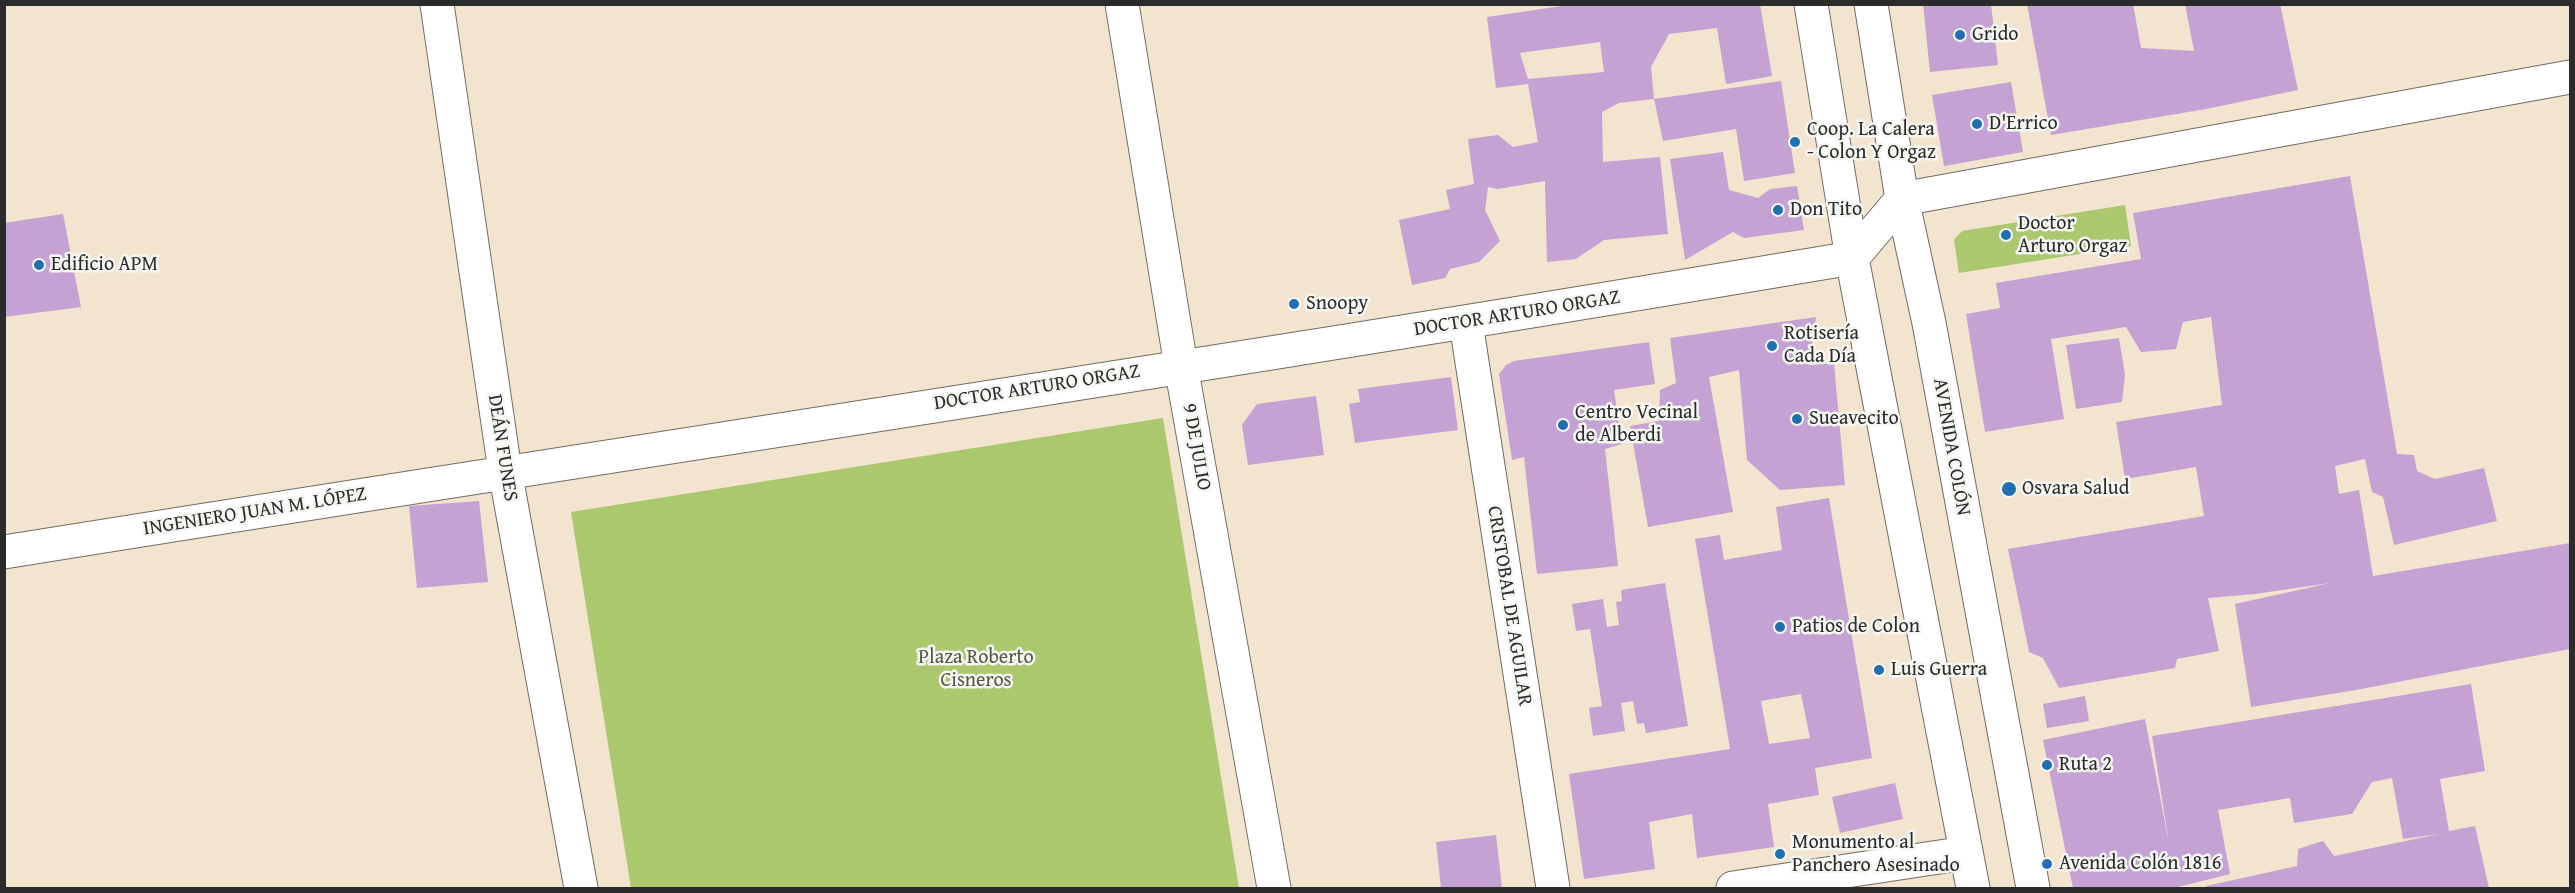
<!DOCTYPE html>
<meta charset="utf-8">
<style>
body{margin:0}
#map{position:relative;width:2575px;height:893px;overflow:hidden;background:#f3e4cf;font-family:"Gentium Book Plus",serif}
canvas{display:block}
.frame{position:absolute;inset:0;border:6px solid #2b2b2b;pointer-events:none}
</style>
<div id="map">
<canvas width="2575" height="893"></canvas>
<div class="frame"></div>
</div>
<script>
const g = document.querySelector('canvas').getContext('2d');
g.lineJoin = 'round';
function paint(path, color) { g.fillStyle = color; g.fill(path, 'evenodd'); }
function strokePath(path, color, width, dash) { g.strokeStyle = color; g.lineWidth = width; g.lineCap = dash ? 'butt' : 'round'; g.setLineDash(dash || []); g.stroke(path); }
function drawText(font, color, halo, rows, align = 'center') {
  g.font = font + ' "Gentium Book Plus",serif'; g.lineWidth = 5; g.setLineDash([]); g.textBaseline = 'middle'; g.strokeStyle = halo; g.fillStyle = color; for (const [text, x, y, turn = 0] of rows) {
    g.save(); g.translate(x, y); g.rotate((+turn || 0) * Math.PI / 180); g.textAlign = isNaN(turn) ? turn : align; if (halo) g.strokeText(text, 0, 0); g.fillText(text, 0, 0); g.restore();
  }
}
paint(new Path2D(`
 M2125,205L2131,246L1959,273L1954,240L1962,231Z
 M1163,418L1239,888H631L571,512Z`), '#acc86f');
paint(new Path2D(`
 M1575,4H1760L1772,76L1726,84L1717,28L1669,34L1651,67L1654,99L1781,81L1795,173L1744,181L1736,129L1663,141L1654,99L1619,103L1602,112L1603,162L1660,157L1668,234L1604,240L1576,259L1547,262L1545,181L1498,189L1488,187L1485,210L1500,241L1479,262L1450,269L1445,278L1412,285L1399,220L1450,209L1446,190L1474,184L1468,139L1498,135L1513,147L1538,142L1528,84L1496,88L1487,17ZM1600,42L1604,72L1528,79L1520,53Z
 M1923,4H1991L1998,65L1930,72Z
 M2027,4H2133L2141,48L2194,51L2185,4H2280L2298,90L2206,109L2051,135Z
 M2011,82L2023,152L1944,166L1932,95Z
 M1723,152L1729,190L1758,198L1770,189L1797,186L1804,230L1744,238L1733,232L1685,260L1670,159Z
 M2350,176L2397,454L2414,455L2417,471L2435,479L2484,468L2497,521L2394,545L2383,497L2372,492L2365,459L2335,466L2339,494L2359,490L2373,576L2570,543V649L2356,690L2251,707L2235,604L2330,583L2255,594L2208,598L2219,651L2177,659L2175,668L2059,688L2043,658L2029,652L2008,549L2204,516L2196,467L2125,479L2116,422L2222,405L2211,317L2183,322L2176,349L2141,352L2126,327L2051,339L2064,419L1985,432L1966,314L2000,308L1996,283L2141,259L2133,213Z
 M63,214L81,307L4,317V223Z
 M1816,317L1809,365L1834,363L1845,485L1780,490L1747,460L1739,370L1709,377L1733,512L1648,527L1630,426L1659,421L1660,390L1676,383L1670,338Z
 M2119,338L2125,375L2122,402L2076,409L2066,345Z
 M1649,342L1655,384L1614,390L1622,444L1605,449L1618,566L1537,574L1524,457L1512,460L1499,374L1506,365L1514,361Z
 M1451,377L1458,430L1355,443L1349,404L1360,402L1358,389Z
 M1316,396L1324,455L1248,465L1242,425L1257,404Z
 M1829,498L1872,758L1815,768L1819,795L1768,804L1774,847L1697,858L1692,814L1649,822L1655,869L1584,879L1569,774L1730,749L1695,539L1720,535L1724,560L1782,550L1776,507ZM1801,694L1810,738L1769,744L1761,701Z
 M479,501L488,582L417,588L409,506Z
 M1665,583L1688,726L1646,733L1644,723L1637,724L1633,701L1621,703L1625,731L1593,736L1589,708L1602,706L1590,629L1576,631L1572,604L1603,599L1607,627L1619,625L1616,602L1622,601L1621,590Z
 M2471,684L2485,771L2440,779L2449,831L2475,826L2489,888H2206V886L2297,866L2298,849L2323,841L2334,856L2439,834L2403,839L2392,778L2372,782L2352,814L2294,823L2290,798L2218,810L2230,874L2178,887V888H2073L2043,740L2145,719L2169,843L2152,736Z
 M2085,696L2089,721L2047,728L2043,704Z
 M1895,783L1903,819L1840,833L1832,797Z
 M1496,835L1502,888H1441L1436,842Z`), '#c4a2d3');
const street = new Path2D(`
 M437,4L505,471L581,888
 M1122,4L1181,366L1274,888
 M1466,323L1553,888
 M4,552C620,453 1237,362 1852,258L1902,199L2570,77
 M1733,888L1966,853`);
const primary = new Path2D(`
 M1811,4L1852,258L1973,888
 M1871,4L1902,199L1929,323L2033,888`);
strokePath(street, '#716c64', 35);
strokePath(primary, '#716c64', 35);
strokePath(street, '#fff', 33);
strokePath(primary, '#fff', 33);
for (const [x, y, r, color] of [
 [1960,35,6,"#1f6fb2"],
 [1977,124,6,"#1f6fb2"],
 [1795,142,6,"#1f6fb2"],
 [1778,210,6,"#1f6fb2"],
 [2006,235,6,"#1f6fb2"],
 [39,265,6,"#1f6fb2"],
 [1294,304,6,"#1f6fb2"],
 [1772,346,6,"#1f6fb2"],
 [1797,419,6,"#1f6fb2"],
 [1563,425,6,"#1f6fb2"],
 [2009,489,8,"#1f6fb2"],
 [1780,627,6,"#1f6fb2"],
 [1879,670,6,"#1f6fb2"],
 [2047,765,6,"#1f6fb2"],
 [1780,854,6,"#1f6fb2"],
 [2047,864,6,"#1f6fb2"]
]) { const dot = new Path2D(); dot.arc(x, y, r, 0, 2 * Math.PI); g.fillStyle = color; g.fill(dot); strokePath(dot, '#f6f6f2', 2); }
drawText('20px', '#2b2b2b', '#f6f6f2', [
 ["Grido",1972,35],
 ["D'Errico",1989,124],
 ["Coop. La Calera",1807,130],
 ["- Colon Y Orgaz",1807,153],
 ["Don Tito",1790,210],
 ["Doctor",2018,224],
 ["Arturo Orgaz",2018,247],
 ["Edificio APM",51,265],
 ["Snoopy",1306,304],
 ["Rotisería",1784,334],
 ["Cada Día",1784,357],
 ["Centro Vecinal",1575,413],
 ["de Alberdi",1575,436],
 ["Sueavecito",1809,419],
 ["Osvara Salud",2022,489],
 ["Patios de Colon",1792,627],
 ["Luis Guerra",1891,670],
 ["Ruta 2",2059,765],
 ["Monumento al",1792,843],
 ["Panchero Asesinado",1792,866],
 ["Avenida Colón 1816",2059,864]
], 'left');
drawText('20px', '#2b2b2b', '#f6f6f2', [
 ["DOCTOR ARTURO ORGAZ",1517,314,-9],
 ["DOCTOR ARTURO ORGAZ",1037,388,-9],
 ["9 DE JULIO",1196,447,80],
 ["AVENIDA COLÓN",1951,447,80],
 ["DEÁN FUNES",502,448,81],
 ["INGENIERO JUAN M. LÓPEZ",255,512,-9],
 ["CRISTOBAL DE AGUILAR",1509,606,81]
]);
drawText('20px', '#525a3f', '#f6f6f2', [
 ["Plaza Roberto",976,658],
 ["Cisneros",976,681]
]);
</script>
